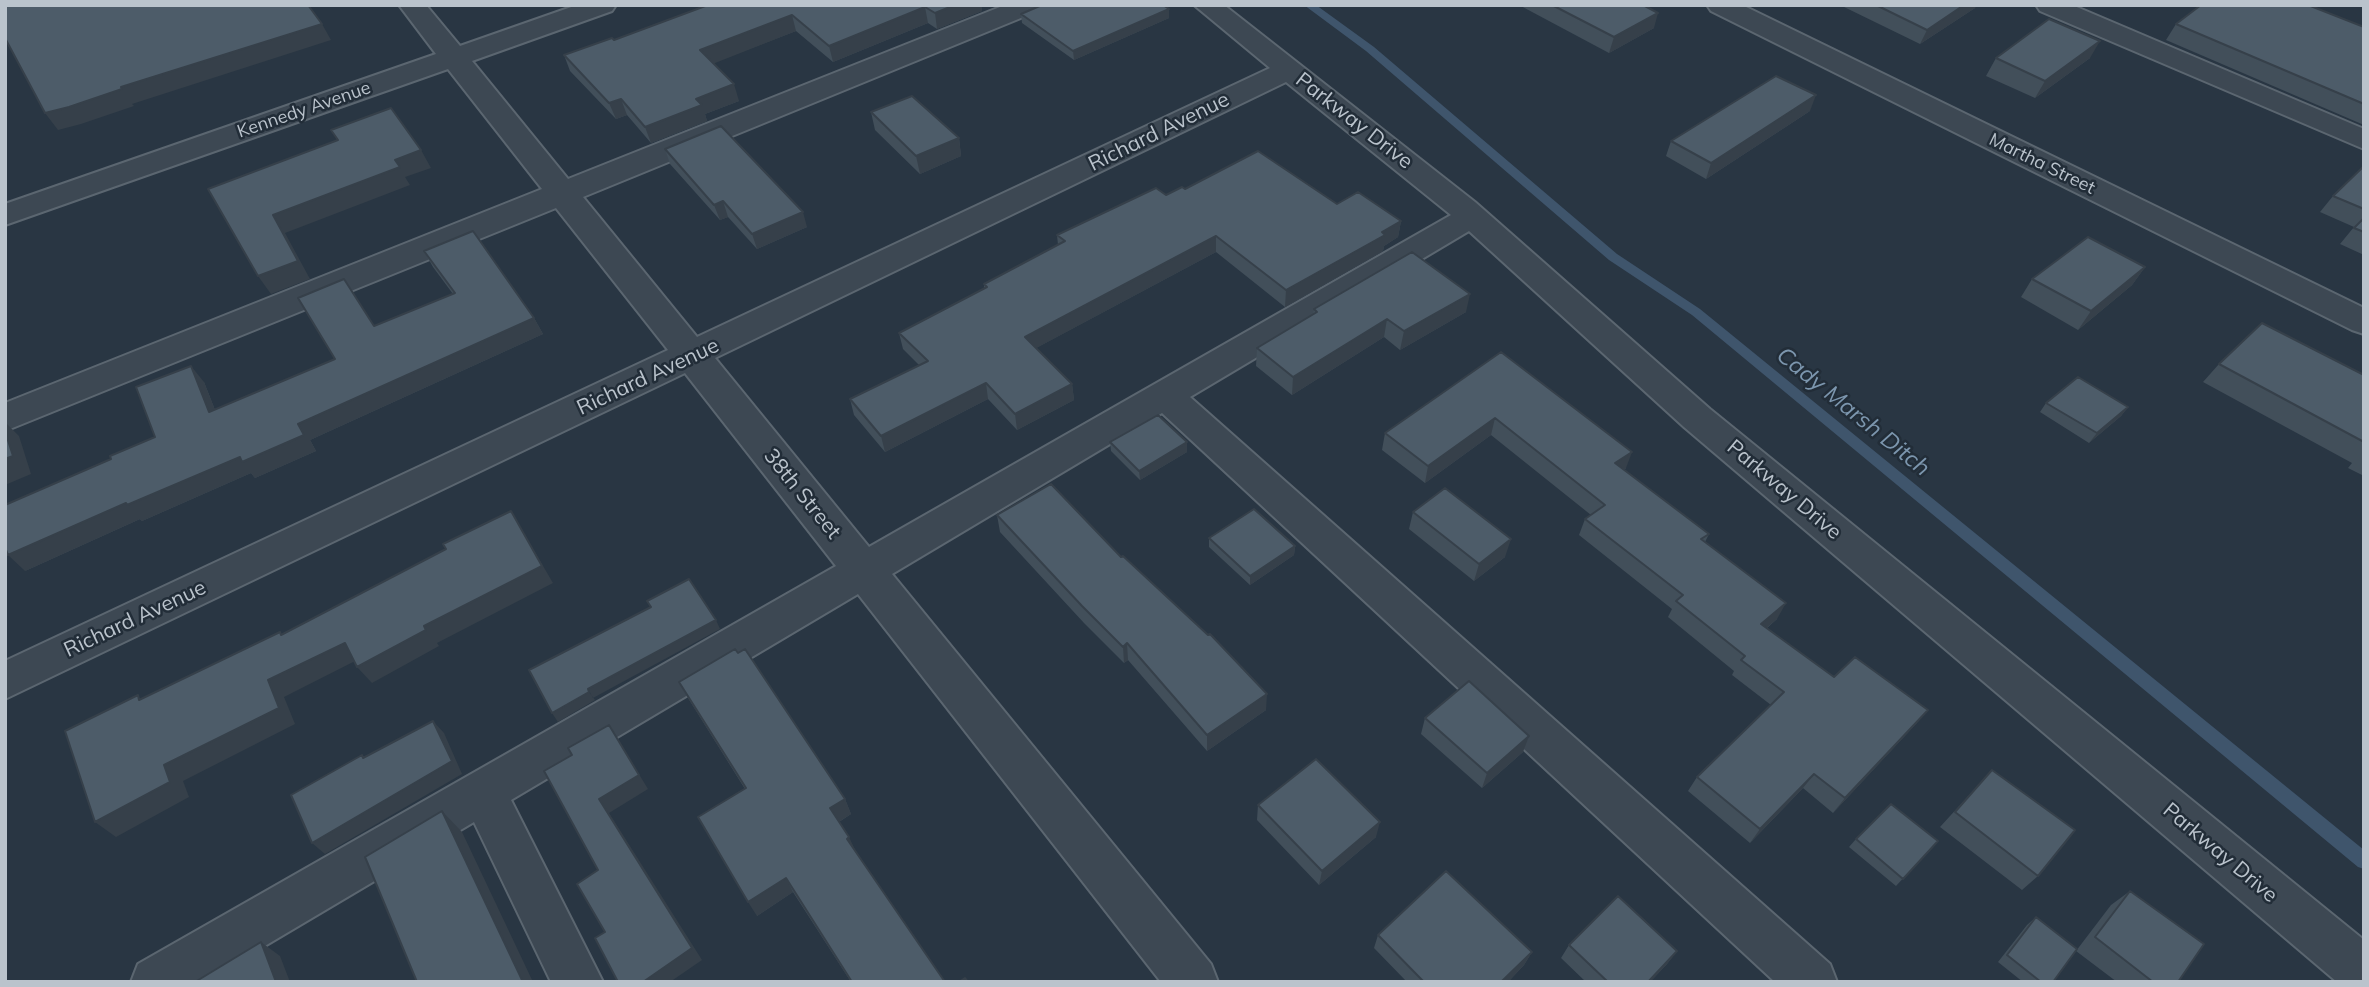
<!DOCTYPE html>
<style>
body{margin:0}
#map{position:relative;width:2369px;height:987px;overflow:hidden;background:#293643;font-family:Mulish,sans-serif}
canvas{display:block}
.frame{position:absolute;inset:0;border:7px solid #bac3cc;pointer-events:none}
</style>
<div id="map">
<canvas width="2369" height="987"></canvas>
<div class="frame"></div>
</div>
<script>
const g = document.querySelector('canvas').getContext('2d');
g.lineJoin = 'round';
function paint(path, color) { g.fillStyle = color; g.fill(path, 'evenodd'); }
function strokePath(path, color, width, dash) { g.strokeStyle = color; g.lineWidth = width; g.lineCap = dash ? 'butt' : 'round'; g.setLineDash(dash || []); g.stroke(path); }
function drawText(font, color, halo, rows, align = 'center') {
  g.font = font + ' Mulish,sans-serif'; g.lineWidth = 5; g.setLineDash([]); g.textBaseline = 'middle'; g.strokeStyle = halo; g.fillStyle = color; for (const [text, x, y, turn = 0] of rows) {
    g.save(); g.translate(x, y); g.rotate((+turn || 0) * Math.PI / 180); g.textAlign = isNaN(turn) ? turn : align; if (halo) g.strokeText(text, 0, 0); g.fillText(text, 0, 0); g.restore();
  }
}
paint(new Path2D(`
 M1304,5H1316L1374,47L1617,254L1700,309L2364,850V869L2358,867L1692,315L1609,260L1366,51Z`), '#3f556c');
const minor = new Path2D(`
 M399,5H426L460,46L577,5H616L612,11L472,61L568,179L1005,5H1042L1038,11L583,197L697,337L1270,68L1194,5H1224L1475,202L1710,409L2364,940V982H2337L1684,427L1469,231L1190,397L1830,964L1837,982H1775L1162,413L892,574L1211,964L1218,982H1161L858,594L511,800L603,982H551L474,822L204,982H131L138,964L836,566L685,373L5,699V661L668,350L556,208L5,431V403L542,189L448,69L5,225V204L436,54ZM1286,82L1451,215L869,547L715,358Z
 M1707,5H1742L2364,308V334L2352,330L1711,11Z
 M2036,5H2072L2364,129V149L2040,11Z`);
strokePath(minor, '#5b6670', 4);
paint(minor, '#3d4853');
paint(new Path2D(`
 M708,5H981L982,11L937,29L928,23L833,62L796,31L713,63L739,101L705,114L707,121L651,143L627,115L616,119L570,71L564,55L614,40Z
 M1519,5H1643L1654,28L1609,53Z
 M1840,5H1976L1975,8L1920,44Z
 M1021,14L1169,18L1074,60L1022,23Z
 M2176,24L2364,27V125L2166,40Z
 M1996,58H2090L2035,98L1986,76Z
 M1810,111L1706,179L1666,156L1671,141Z
 M871,112L959,138L961,156L920,174L875,130Z
 M665,149L807,227L757,249L728,217L720,220L670,164Z
 M2364,166V255L2340,244L2354,227L2320,212L2333,196Z
 M1185,189L1337,204L1401,221L1398,237L1384,246L1383,251L1285,307L1216,252L1036,348L1072,384L1074,400L1017,430L988,399L885,452L854,415L850,399L919,365L903,349L899,333L984,289V284L1058,245L1057,235Z
 M424,251L534,318L543,334L310,440L316,451L255,478L251,473L142,521L140,519L25,571L111,459L155,437L204,382L215,410L335,359L374,326L453,294L433,267Z
 M2145,267L2132,285L2078,330L2021,297L2032,279Z
 M1314,309L1466,312L1400,350L1384,337L1292,395L1256,366L1257,348L1313,315Z
 M1501,352L1626,468L1624,470L1709,534L1705,542L1777,619L1767,628L1834,677L1928,710L1915,725L1833,813L1803,788L1750,843L1688,791L1697,777L1771,705L1732,675L1734,671L1668,617L1672,609L1579,535L1585,519L1591,515L1491,435L1425,483L1382,450L1385,433Z
 M2219,364L2364,375V476L2348,468L2352,463L2203,382Z
 M2046,403L2128,407L2121,416L2089,443L2040,412Z
 M1110,442H1187V452L1140,480L1111,451Z
 M1413,512L1505,557L1474,581L1409,529Z
 M997,515L1266,710L1207,751L1128,660L1124,663L1084,623L1000,532Z
 M1209,538L1295,546L1294,555L1250,585L1209,547Z
 M679,682L845,799L851,814L839,822L856,852L945,982H851L793,892L757,916L745,789L688,698Z
 M1425,718L1523,752L1482,788L1421,734Z
 M1992,770L2038,876L2022,890L1940,827Z
 M1258,805L1376,837L1319,885L1257,820Z
 M1856,839L1938,841L1896,886L1849,847Z
 M2130,891L2178,982H2117L2076,951L2111,905Z
 M2036,917L2053,982H2023L1998,962L2027,925Z
 M1378,935L1532,952L1524,965L1508,982H1407L1374,948Z
 M1569,945L1677,951L1667,964L1650,982H1586L1561,958Z`), '#424f5a');
paint(new Path2D(`
 M955,5H981L982,11L937,29L935,13Z
 M1964,5H1976L1975,8L1920,44L1927,30Z
 M925,7L928,23L833,62L829,46Z
 M1169,9V18L1074,60L1073,51Z
 M1658,13L1654,28L1609,53L1614,37Z
 M792,15L796,31L705,67L700,50Z
 M322,24L331,40L132,104L134,106L81,124L58,130L45,113L121,87Z
 M2100,41L2090,58L2035,98L2045,81Z
 M734,84L739,101L705,114L707,121L651,143L645,127L696,99Z
 M1816,95L1810,111L1706,179L1711,163Z
 M621,99L627,115L616,119L609,103Z
 M959,138L961,156L920,174L916,156Z
 M421,150L431,168L405,177L410,185L285,233L310,279L271,294L258,276L273,215L395,160Z
 M723,201L728,217L720,220L714,205Z
 M803,212L807,227L757,249L752,234Z
 M1401,221L1398,237L1384,246L1383,251L1285,307L1286,290Z
 M1216,236V252L1027,353L1025,337Z
 M2145,267L2132,285L2078,330L2091,311Z
 M1470,294L1466,312L1400,350L1404,331Z
 M534,318L543,334L310,440L316,451L255,478L251,473L142,521L140,519L25,571L8,555Z
 M1387,319L1384,337L1292,395L1293,377Z
 M191,366L204,382L222,428L209,412Z
 M986,383L988,399L885,452L881,436Z
 M1072,384L1074,400L1017,430L1015,414Z
 M2128,407L2121,416L2089,443L2097,433Z
 M1495,418L1491,435L1425,483L1428,466Z
 M5,422L19,436L31,474L5,485Z
 M1187,442V452L1140,480L1139,471Z
 M1632,452L1626,468L1609,480L1615,463Z
 M511,511L553,583L437,643L439,646L372,683L357,667L424,626Z
 M1511,539L1505,557L1474,581L1479,564Z
 M1295,546L1294,555L1250,585V576Z
 M1786,603L1777,619L1752,640L1761,624Z
 M716,620L720,629L593,698L588,689Z
 M345,643L359,659L284,697L295,724L183,781L189,797L116,837L95,822L268,680Z
 M1127,643L1128,660L1124,663L1123,647Z
 M589,692L595,700L558,722L552,713Z
 M1267,694L1266,710L1207,751V735Z
 M1928,710L1915,725L1833,813L1845,798Z
 M433,721L444,733L462,774L325,854L312,843Z
 M609,725L648,789L609,813L702,960L670,982H643L599,799Z
 M1529,736L1523,752L1482,788L1487,773Z
 M1814,774L1803,788L1750,843L1760,829Z
 M845,799L851,814L837,823L830,808Z
 M442,811L462,832L533,982H523Z
 M1380,822L1376,837L1319,885L1322,871Z
 M849,837L856,852L847,839Z
 M786,878L793,892L757,916L748,902Z
 M261,942L280,956L290,982H276Z
 M1677,951L1667,964L1650,982H1648Z
 M1532,952L1524,965L1508,982H1501Z`), '#36404a');
const building = new Path2D(`
 M5,5H308L322,24L121,87L122,89L69,107L45,113L5,38Z
 M708,5H955L935,13L925,7L829,46L792,15L700,50L734,84L696,99L702,105L645,127L621,99L609,103L564,55L612,38L614,40Z
 M1042,5H1163L1169,9L1073,51L1021,14Z
 M1552,5H1643L1658,13L1614,37Z
 M1876,5H1964L1927,30Z
 M2201,5H2308L2364,27V104L2176,24Z
 M2049,19L2100,41L2045,81L1996,58Z
 M1776,76L1816,95L1711,163L1671,141Z
 M912,96L959,138L916,156L871,112Z
 M391,108L421,150L395,160L400,167L273,215L298,261L258,276L208,189L338,140L331,130Z
 M721,126L803,212L752,234L723,201L714,205L665,149Z
 M1258,151L1337,204L1358,192L1401,221L1382,232L1385,235L1286,290L1216,236L1025,337L1072,384L1015,414L986,383L881,436L850,399L928,361L899,333L987,287L984,284L1065,241L1057,235L1156,188L1166,195L1182,187L1185,189Z
 M2364,166V209L2333,196Z
 M2364,218V232L2354,228Z
 M473,231L534,318L298,424L304,435L242,462L240,457L127,505L126,503L8,555L5,547V505L111,459L110,456L155,437L136,387L191,366L209,412L335,359L298,298L344,279L374,326L455,293L424,251Z
 M2088,237L2145,267L2091,311L2032,279Z
 M1412,252L1470,294L1404,331L1387,319L1293,377L1257,348L1317,312L1314,309Z
 M2262,323L2364,375V442L2219,364Z
 M1501,352L1632,452L1615,463L1709,534L1701,539L1786,603L1761,624L1834,677L1855,657L1928,710L1845,798L1814,774L1760,829L1697,777L1784,692L1741,660L1745,656L1676,601L1683,595L1585,519L1605,505L1495,418L1428,466L1385,433Z
 M2078,377L2128,407L2097,433L2046,403Z
 M1158,415L1187,442L1139,471L1110,442Z
 M5,431L13,456L5,459Z
 M1051,484L1121,557L1123,556L1208,635L1210,634L1267,694L1207,735L1127,643L1123,647L1082,606L997,515Z
 M1445,488L1511,539L1479,564L1413,512Z
 M1254,509L1295,546L1250,576L1209,538Z
 M511,511L542,566L424,626L426,630L357,667L345,643L268,680L279,708L164,765L170,782L95,822L65,731L138,695L139,700L280,632L281,635L446,549L443,544Z
 M689,579L716,620L588,689L589,692L552,713L529,670L651,607L647,601Z
 M735,649L738,653L745,649L845,799L830,808L849,837L847,839L945,982H852L786,878L748,902L698,817L746,788L679,682Z
 M1469,681L1529,736L1487,773L1425,718Z
 M433,721L452,761L312,843L291,795L362,755L363,758Z
 M609,725L639,775L599,799L692,948L643,982H618L595,938L605,932L577,884L598,870L544,771L572,755L568,748Z
 M1316,759L1380,822L1322,871L1258,805Z
 M1992,770L2075,830L2038,876L1955,812Z
 M1891,804L1938,841L1903,879L1856,839Z
 M442,811L523,982H417L365,857Z
 M1446,871L1532,952L1501,982H1424L1378,935Z
 M2130,891L2204,944L2178,982H2153L2095,937Z
 M1618,896L1677,951L1648,982H1608L1569,945Z
 M2036,917L2077,949L2053,982H2041L2007,955Z
 M261,942L276,982H195Z
 M965,978L968,982H959Z`);
paint(building, '#4d5c69');
strokePath(building, '#36404a', 2);
drawText('18px', '#bac3cc', '#222d38', [
 ["Kennedy Avenue",304,110,-19],
 ["Martha Street",2042,164,26]
]);
drawText('21px', '#bac3cc', '#222d38', [
 ["Parkway Drive",1354,121,38],
 ["Richard Avenue",1159,132,-26],
 ["Richard Avenue",648,377,-25],
 ["Parkway Drive",1784,490,40],
 ["38th Street",802,494,51],
 ["Richard Avenue",135,619,-25],
 ["Parkway Drive",2220,853,40]
]);
drawText('italic 23px', '#7c96ae', '#222d38', [
 ["Cady Marsh Ditch",1853,412,39]
]);
</script>
